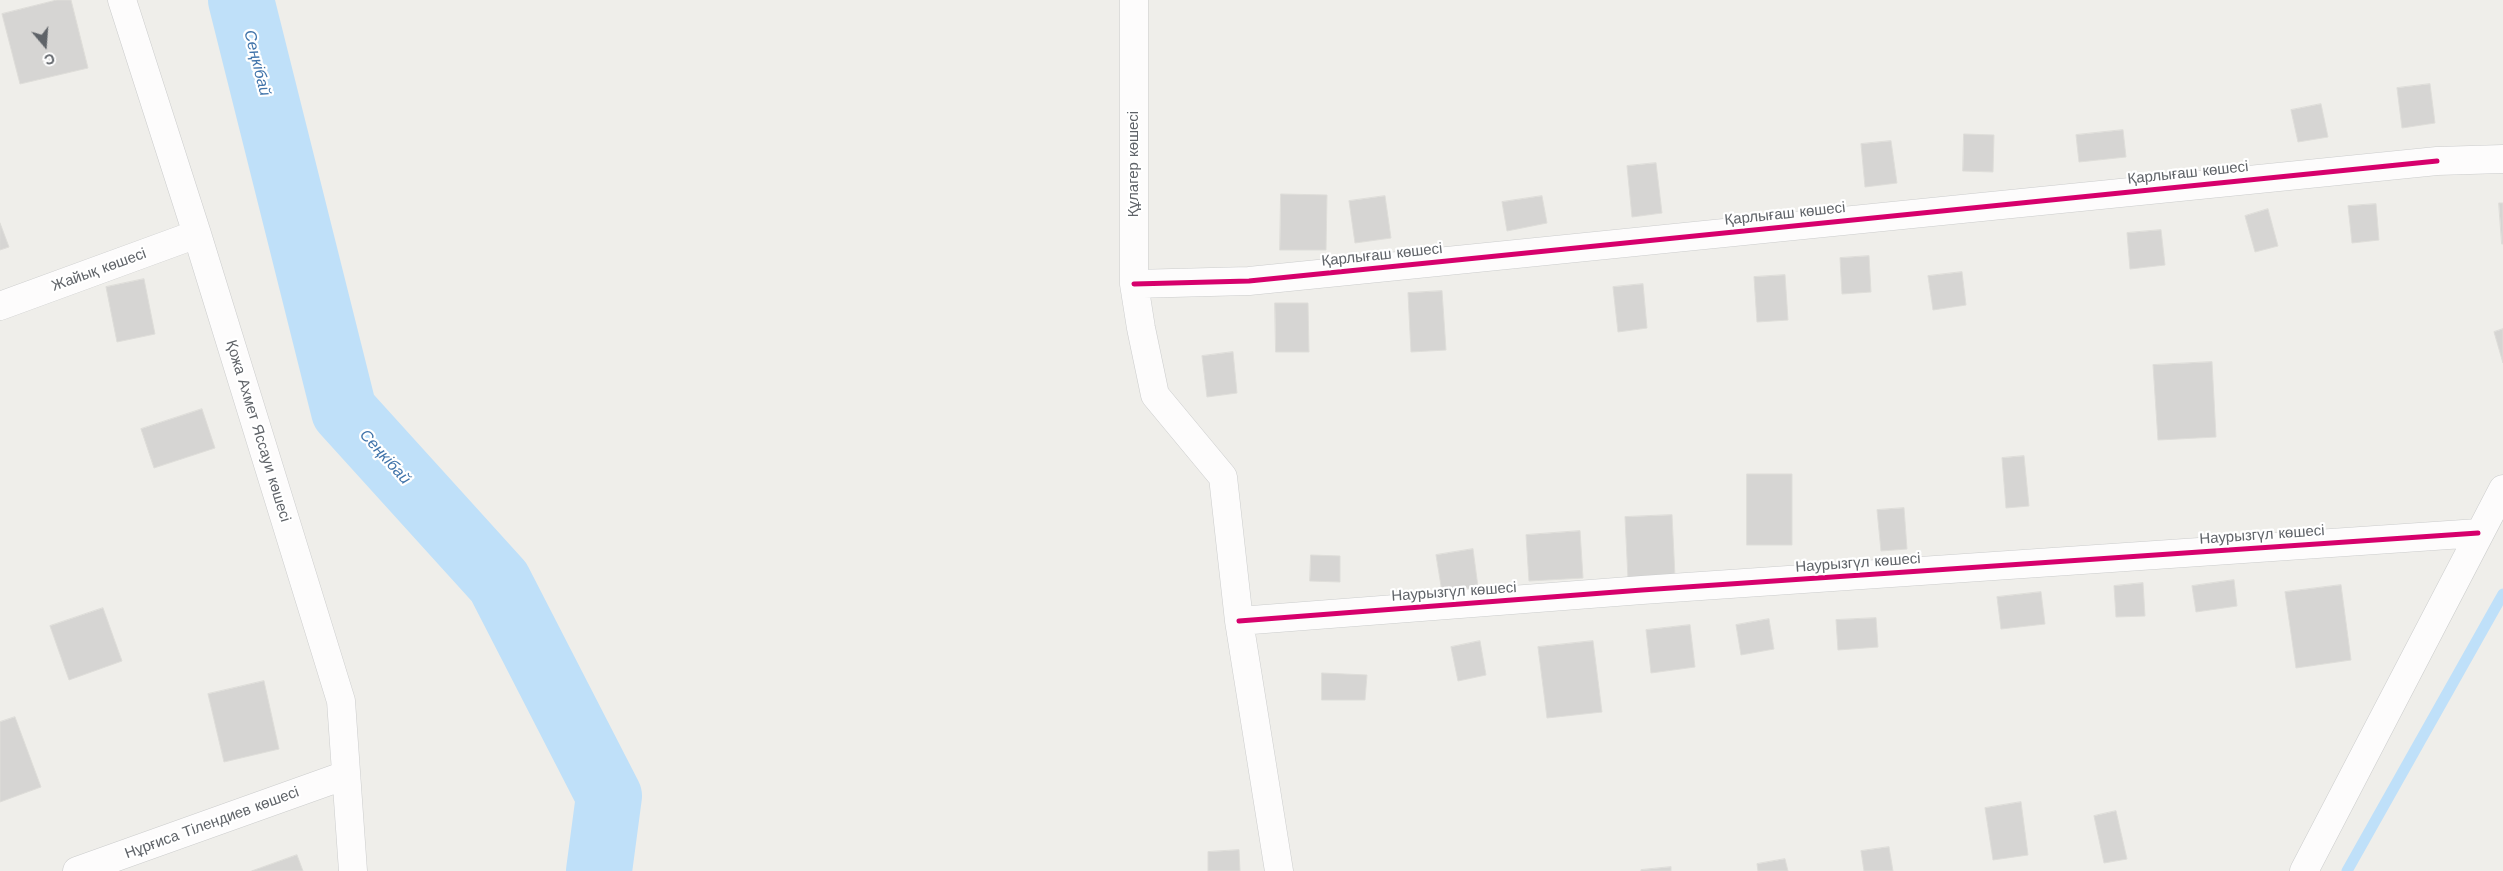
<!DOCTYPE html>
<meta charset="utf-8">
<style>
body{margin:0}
#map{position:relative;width:2503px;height:871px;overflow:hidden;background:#efeeea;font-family:"Work Sans",sans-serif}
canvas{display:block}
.north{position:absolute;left:20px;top:20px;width:50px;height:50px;-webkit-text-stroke:4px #fff;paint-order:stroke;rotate:162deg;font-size:14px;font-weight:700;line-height:20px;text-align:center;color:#5f6368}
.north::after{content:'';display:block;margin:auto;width:18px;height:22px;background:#5f6368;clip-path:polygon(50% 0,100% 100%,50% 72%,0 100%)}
</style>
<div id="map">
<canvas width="2503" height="871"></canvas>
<div class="north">С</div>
</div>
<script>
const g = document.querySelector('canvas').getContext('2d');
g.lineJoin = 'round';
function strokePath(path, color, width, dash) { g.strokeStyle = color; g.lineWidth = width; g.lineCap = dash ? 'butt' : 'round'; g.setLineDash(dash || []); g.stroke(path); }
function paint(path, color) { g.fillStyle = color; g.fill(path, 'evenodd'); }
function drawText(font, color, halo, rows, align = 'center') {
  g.font = font + ' "Work Sans",sans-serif'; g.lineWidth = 4.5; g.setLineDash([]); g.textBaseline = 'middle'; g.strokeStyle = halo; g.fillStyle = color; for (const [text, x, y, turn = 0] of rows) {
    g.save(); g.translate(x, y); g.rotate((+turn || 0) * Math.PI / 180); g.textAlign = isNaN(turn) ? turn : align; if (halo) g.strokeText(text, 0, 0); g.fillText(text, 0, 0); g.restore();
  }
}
strokePath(new Path2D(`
 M2347,871L2503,594`), '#bfe0f9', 11);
strokePath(new Path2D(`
 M241,0L344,411L499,582L609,796L599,871`), '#bfe0f9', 66);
const building = new Path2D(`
 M57,0H71L88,68L20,84L2,14Z
 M2430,84L2435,123L2402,128L2397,88Z
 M2321,104L2328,137L2298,142L2291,110Z
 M2123,130L2126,157L2079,162L2076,135Z
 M1964,134L1994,135L1993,172L1963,171Z
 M1891,141L1897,183L1865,187L1861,144Z
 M1656,163L1662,213L1632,217L1627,166Z
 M1281,194L1327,195L1326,250H1280Z
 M1385,196L1391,238L1355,243L1349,201Z
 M1542,196L1547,223L1507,231L1502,202Z
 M2499,203H2503V244H2502Z
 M2376,204L2379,240L2352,243L2348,206Z
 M2268,209L2278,246L2255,252L2245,216Z
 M0,223L9,247L0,250Z
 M2161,230L2165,265L2130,269L2127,233Z
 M1869,256L1871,292L1842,294L1840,258Z
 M1962,272L1966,305L1933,310L1928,276Z
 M1785,275L1788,320L1757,322L1754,277Z
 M144,279L155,334L117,342L106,287Z
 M1643,284L1647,328L1618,332L1613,287Z
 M1442,291L1446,350L1411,352L1408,293Z
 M1275,303H1308L1309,352H1276Z
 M2503,329V363L2494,332Z
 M1233,352L1237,393L1207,397L1202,356Z
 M2212,362L2216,437L2158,440L2153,365Z
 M202,409L215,448L154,468L141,429Z
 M2024,456L2029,506L2006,508L2002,458Z
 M1747,474H1792V545H1747Z
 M1904,508L1907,549L1881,551L1877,510Z
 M1672,515L1675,577L1628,579L1625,517Z
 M1580,531L1583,578L1529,581L1526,535Z
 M1473,549L1478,587L1442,592L1436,555Z
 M1311,555L1340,556V582L1310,581Z
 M2234,580L2237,606L2196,612L2192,586Z
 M2143,583L2145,616L2116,617L2114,586Z
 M2341,585L2351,660L2296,668L2285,592Z
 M2041,592L2045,624L2001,629L1997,597Z
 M103,608L122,661L69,680L50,626Z
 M1876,618L1878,647L1838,650L1836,620Z
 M1769,619L1774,649L1741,655L1736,625Z
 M1690,625L1695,667L1651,673L1646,630Z
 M1480,641L1486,675L1458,681L1451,647Z
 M1593,641L1602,712L1547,718L1538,647Z
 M1322,673L1367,675L1365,700H1322Z
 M264,681L279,749L224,762L208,694Z
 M15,717L41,787L0,802V722Z
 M2021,802L2028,855L1993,860L1985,808Z
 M2116,811L2127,859L2104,863L2094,816Z
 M1889,847L1893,871H1864L1861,851Z
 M1239,850L1240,871H1208V852Z
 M297,855L303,871H252Z
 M1785,859L1788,871H1758L1757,864Z
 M1671,867V871H1641V870Z`);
paint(building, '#d6d5d3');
strokePath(building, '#deddd9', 1);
const minor = new Path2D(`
 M122,0L197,234L341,701L353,871
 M1134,0V284L1141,328L1155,395L1223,477L1239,621L1279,871
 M1134,284L1249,281L2437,161L2503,159
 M0,306L197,234
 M1239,621L1642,590L2478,533
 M77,871L346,775
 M2304,871L2503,489`);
strokePath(minor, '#cbcccc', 29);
strokePath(minor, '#fdfcfc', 28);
strokePath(new Path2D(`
 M1134,284L1249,281L2437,161
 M1239,621L1642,590L2478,533`), '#d6006c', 5);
drawText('15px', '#5f6368', '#fff', [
 ["Құлагер көшесі",1134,164,-90],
 ["Қарлығаш көшесі",2188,173,-6],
 ["Қарлығаш көшесі",1785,214,-6],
 ["Қарлығаш көшесі",1382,255,-6],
 ["Жайық көшесі",99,270,-20],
 ["Қожа Ахмет Яссауи көшесі",258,431,73],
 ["Наурызгүл көшесі",2262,535,-4],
 ["Наурызгүл көшесі",1858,563,-4],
 ["Наурызгүл көшесі",1454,592,-4],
 ["Нұрғиса Тілендиев көшесі",212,823,-20]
]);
drawText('italic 16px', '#4174aa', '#fff', [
 ["Сеңкібай",257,63,76],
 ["Сеңкібай",385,457,48]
]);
</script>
